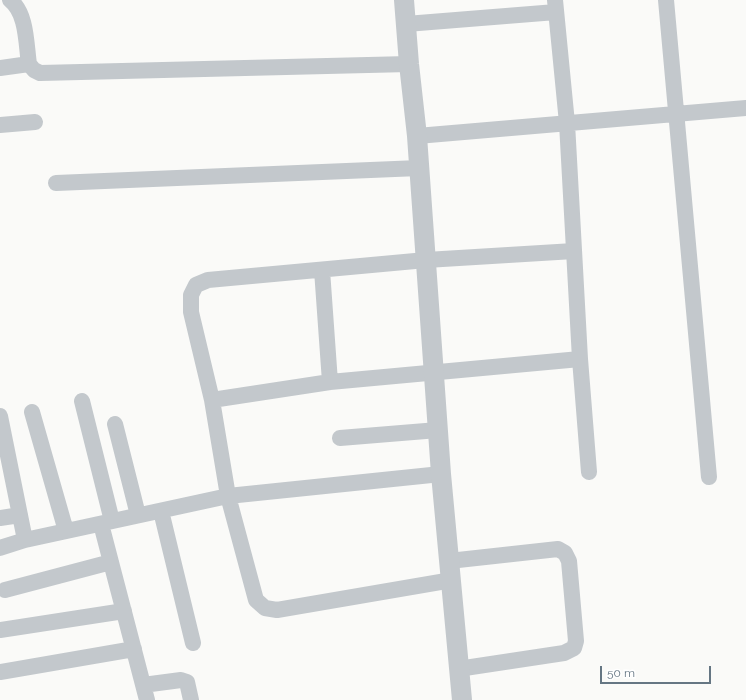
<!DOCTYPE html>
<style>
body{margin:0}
#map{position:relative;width:746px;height:700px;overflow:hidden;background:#fafaf8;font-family:Raleway,sans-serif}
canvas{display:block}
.scale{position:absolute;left:600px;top:666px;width:111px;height:18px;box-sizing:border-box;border:2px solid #657683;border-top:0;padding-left:5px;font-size:12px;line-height:14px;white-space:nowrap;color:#657683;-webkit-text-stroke:3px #fff;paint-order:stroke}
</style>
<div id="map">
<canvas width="746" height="700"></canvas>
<div class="scale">50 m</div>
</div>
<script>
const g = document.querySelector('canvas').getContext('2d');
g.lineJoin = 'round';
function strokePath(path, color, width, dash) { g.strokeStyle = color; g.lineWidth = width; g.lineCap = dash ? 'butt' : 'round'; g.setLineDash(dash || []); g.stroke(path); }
strokePath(new Path2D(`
 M10,0C27,13 26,44 29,64L34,70L40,73L409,64
 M555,0L567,123L580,359L589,472
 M666,0L709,477
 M406,24L556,12
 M0,68L29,64
 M0,125L35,122
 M417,136L746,108
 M56,183L419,168
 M322,270L330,382
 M212,400L330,382L580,359
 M82,401L112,521
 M32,412L66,531
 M0,416L25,540
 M115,424L138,515
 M340,438L438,430
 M161,511L193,643
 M0,518L20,515
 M101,524L147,700
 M0,548L25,540L228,496L441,474
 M449,561L558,549L565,553L569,561L576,641L574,648L564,653L458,669
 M452,580L277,610L265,608L256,600L228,496L212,400L191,312V295L196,285L208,280L426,260L574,251
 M5,590L111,562
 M0,630L124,611
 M0,672L134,649
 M143,685L181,680L187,682L191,700`), '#c3c8cc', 16);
strokePath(new Path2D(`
 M404,0L409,64L417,136L441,474L462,700`), '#c3c8cc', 20);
</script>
